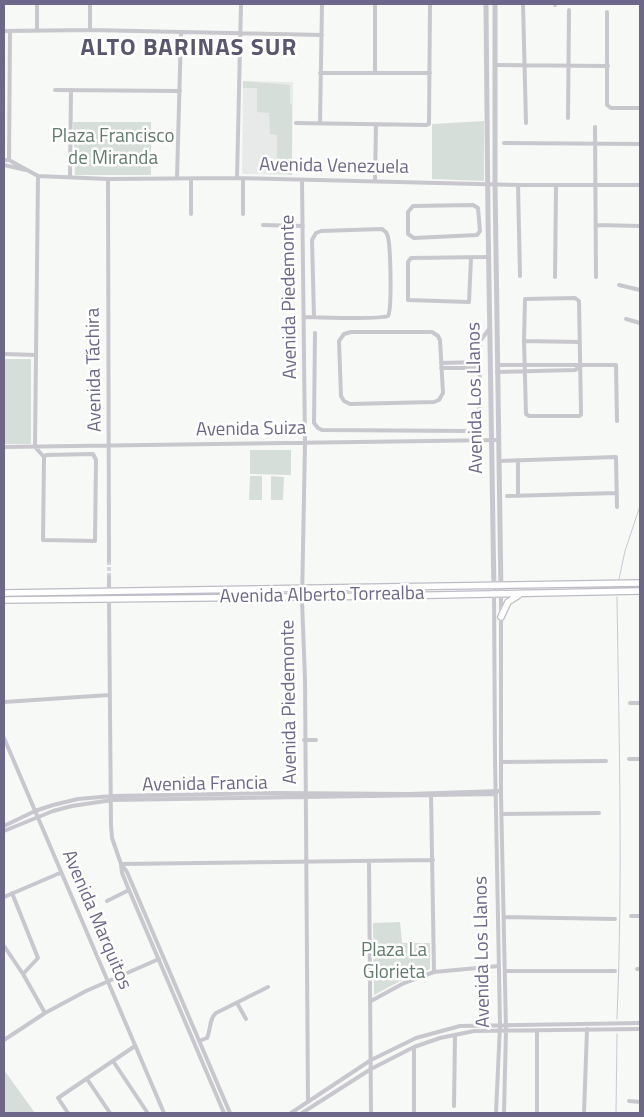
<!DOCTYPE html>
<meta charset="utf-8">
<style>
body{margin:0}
#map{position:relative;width:644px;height:1117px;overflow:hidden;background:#f7f9f7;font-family:"Titillium Web",sans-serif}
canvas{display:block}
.frame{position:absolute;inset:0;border:5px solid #6d6789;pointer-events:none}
</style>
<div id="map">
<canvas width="644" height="1117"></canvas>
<div class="frame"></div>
</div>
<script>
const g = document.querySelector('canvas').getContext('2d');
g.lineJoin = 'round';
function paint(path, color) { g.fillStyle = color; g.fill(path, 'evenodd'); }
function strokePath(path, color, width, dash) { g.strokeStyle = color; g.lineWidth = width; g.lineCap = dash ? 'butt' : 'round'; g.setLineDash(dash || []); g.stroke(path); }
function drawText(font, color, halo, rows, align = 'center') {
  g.font = font + ' "Titillium Web",sans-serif'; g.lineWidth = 5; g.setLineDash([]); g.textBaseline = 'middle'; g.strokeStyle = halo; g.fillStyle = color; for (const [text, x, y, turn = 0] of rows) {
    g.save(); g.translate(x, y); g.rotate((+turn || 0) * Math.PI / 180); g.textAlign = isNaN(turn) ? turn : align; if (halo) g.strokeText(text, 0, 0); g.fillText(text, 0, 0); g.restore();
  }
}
paint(new Path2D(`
 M243,81L293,82L292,175L242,174Z`), '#e8eaea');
paint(new Path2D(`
 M243,81L290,85V104H292V175L277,173V135L270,134L269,113L257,112V88H243Z
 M484,121V181L432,179V124Z
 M73,122H151V175H75Z
 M4,359H31V444H4Z
 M250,450H291V475L250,474Z
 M250,476H262V500H249Z
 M271,476L284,477L283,500H271Z
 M400,922L402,943H430V969L402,980L374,995L373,923Z
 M4,1070L35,1113H4Z`), '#d6ded9');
strokePath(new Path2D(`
 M619,579L625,551L640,506
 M617,1019C623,879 619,738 617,597
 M616,1113L617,1034`), '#c8c8d4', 1);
strokePath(new Path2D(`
 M109,561V577`), '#d4d4dc', 4, [4, 2]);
const secondary = new Path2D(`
 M4,593L640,583
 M4,600L387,596L640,591
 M501,617L508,602L519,595`);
strokePath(secondary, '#bdbbc5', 8);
strokePath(new Path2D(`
 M37,4V31
 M375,4V73
 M523,4L526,123
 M555,5V4
 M607,12V105L611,108H640
 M90,30V4
 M4,31L90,30L322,35
 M495,65L608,66
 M320,73H430
 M55,90L180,91
 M568,118L569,10
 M296,123L426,125L429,124L430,4
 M320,123L322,4
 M595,127L596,277
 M504,143L640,144
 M4,160H9L38,176L108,179L237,178L518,185H640
 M9,160L10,31
 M4,165L26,170
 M38,176L35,447L44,457L43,540L95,541L96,460L93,454L46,455L44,457
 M70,177L71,90
 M177,178L181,33
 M237,178L241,4
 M108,179L109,561
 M191,179V214
 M243,179V214
 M302,180L305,443L302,601L305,679L308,1102
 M375,181L376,124
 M518,185L520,276
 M473,205L478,208L480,231L477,235L414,238L408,234V212L413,206Z
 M263,225L303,226
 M597,225L640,226
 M471,258L469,302L408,300V262L411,258L488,257
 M555,277L556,186
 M619,285L640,290
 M525,299L575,298L579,301L581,412V415L579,416H529L526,414L524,341Z
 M304,317C319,317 378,320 388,316C392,310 391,242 387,234C386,231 384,231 382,229L321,231L316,233L312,240L314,317
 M626,319L640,323
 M351,332H432L438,336L440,340L443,393L439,400L434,402L350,404L344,401L341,396L339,341L344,334Z
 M315,333L314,423L318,428L322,430L469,431L476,428L479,424L480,341L490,328
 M524,341L580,342
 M4,354L36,355
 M441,363L480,362
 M497,365H616L617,421
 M441,368H479
 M497,372L575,370L581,366
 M4,447L498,440
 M499,461L616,457L617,507
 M518,461V496
 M507,496L617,493
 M109,577V592
 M494,594L495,758L500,1025L496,1113
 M501,594V795L506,1030L504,1113
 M109,599L111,825L112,838L121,864L433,860
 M4,702L109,695
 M630,703H640
 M4,738L164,1113
 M304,740H316
 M629,759H640
 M501,762L606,761
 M431,794L434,972
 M501,814L599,813
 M4,826L35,811L53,805L78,799L112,796L275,793L409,794L499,791
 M4,831L53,811L72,806L112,800L496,794
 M369,861L371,1113
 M12,893L38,958L23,974
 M4,897L60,873
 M107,901L129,890
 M631,916H640
 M504,917L615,919
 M4,946L23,974L45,1013
 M637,969H640
 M505,971H615
 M371,1001L404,983L434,972L499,966
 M237,1003L246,1019
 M537,1031V1113
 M4,1040L45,1013L86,991L159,959
 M199,1041L207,1038C211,1029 209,1019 216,1013L268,987
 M113,1061L147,1112L146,1113
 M87,1079L110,1113
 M629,1101L640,1102
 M454,1106L455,1035
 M68,1113L58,1098L135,1046
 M224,1113L129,890L122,873L121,864L127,872L230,1113
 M291,1113L371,1060L416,1038L460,1026L640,1023
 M302,1113L371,1069L414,1047L440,1038L474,1031L640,1029
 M414,1113V1047
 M584,1113L587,1029`), '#c8c7ce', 4);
strokePath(new Path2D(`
 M486,4L488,218L494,594
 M495,4V184L501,594`), '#c8c7ce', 5);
strokePath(secondary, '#fff', 5.5);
drawText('19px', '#627a6e', '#fff', [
 ["Plaza Francisco",113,137],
 ["de Miranda",113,159],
 ["Plaza La",394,951],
 ["Glorieta",394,973]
]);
drawText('19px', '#6d6789', '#fff', [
 ["Avenida Venezuela",334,167,1],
 ["Avenida Piedemonte",290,297,-91],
 ["Avenida Táchira",95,370,-91],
 ["Avenida Los Llanos",476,398,-91],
 ["Avenida Suiza",251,430,-1],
 ["Avenida Alberto Torrealba",322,596,-1],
 ["Avenida Piedemonte",290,702,-91],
 ["Avenida Francia",205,785,-1],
 ["Avenida Marquitos",96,920,67],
 ["Avenida Los Llanos",483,952,-91]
]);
g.letterSpacing = '1px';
drawText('bold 24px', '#59566d', '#fff', [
 ["ALTO BARINAS SUR",189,49]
]);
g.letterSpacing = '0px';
</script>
